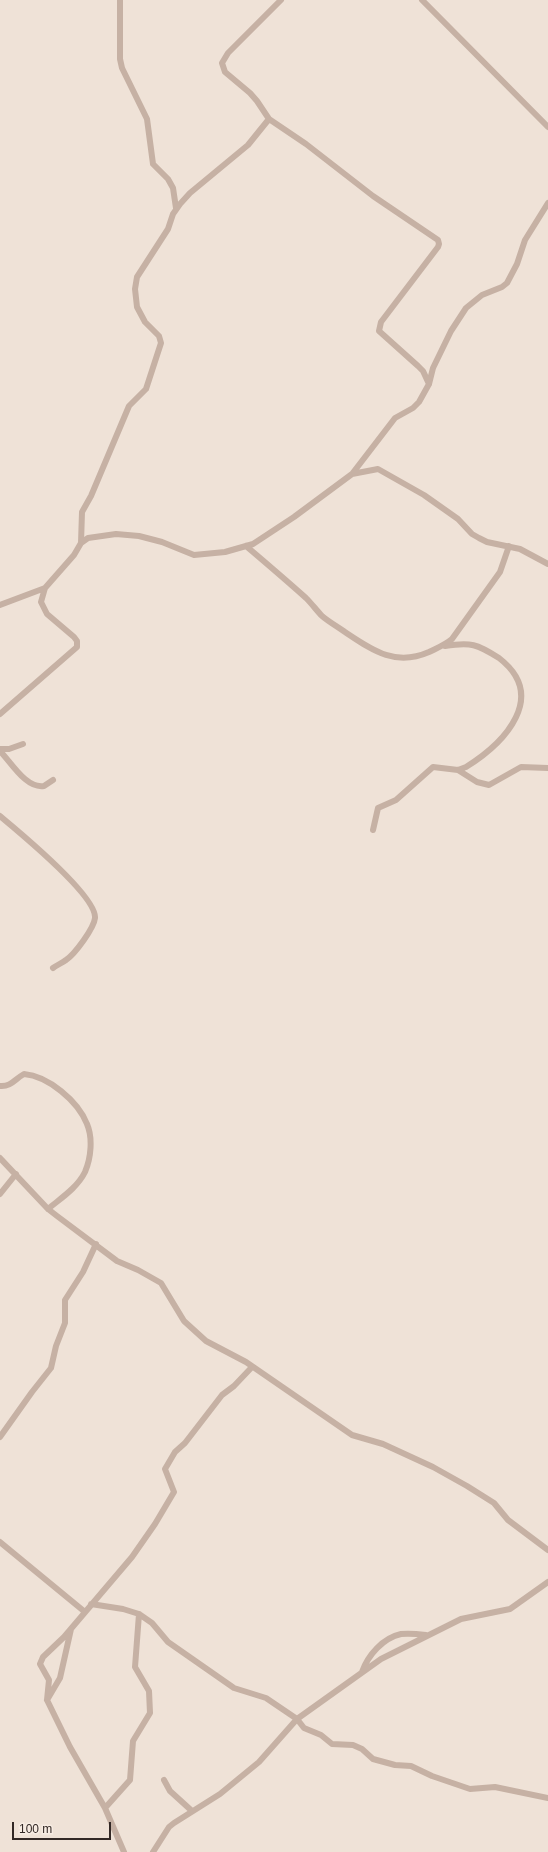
<!DOCTYPE html>
<style>
body{margin:0}
#map{position:relative;width:548px;height:1852px;overflow:hidden;background:#efe2d7;font-family:Arial,sans-serif}
canvas{display:block}
.scale{position:absolute;left:12px;top:1822px;width:99px;height:18px;box-sizing:border-box;border:2px solid #322825;border-top:0;padding-left:5px;font-size:12px;line-height:14px;white-space:nowrap;color:#322825;-webkit-text-stroke:3px #f7ece3;paint-order:stroke}
</style>
<div id="map">
<canvas width="548" height="1852"></canvas>
<div class="scale">100 m</div>
</div>
<script>
const g = document.querySelector('canvas').getContext('2d');
g.lineJoin = 'round';
function strokePath(path, color, width, dash) { g.strokeStyle = color; g.lineWidth = width; g.lineCap = dash ? 'butt' : 'round'; g.setLineDash(dash || []); g.stroke(path); }
strokePath(new Path2D(`
 M120,0V59L122,68L147,119L153,164L168,179L173,188L176,208
 M281,0L228,53L222,63L225,72L250,93L257,101L269,119L306,144L373,196L438,240L439,244L438,247L381,322L379,331L418,366L423,371L429,384
 M422,0L548,127
 M352,474L378,469L424,495L458,519L472,534L479,538L487,542L520,549L548,564
 M81,543L82,512L91,496L129,406L146,389L161,343L159,336L145,322L137,307L135,289L137,277L168,229L173,214L180,204L190,193L248,145L269,119
 M246,546C266,563 286,580 306,598C312,604 317,611 322,616C329,622 338,627 345,632C372,650 395,667 429,652C437,648 445,645 452,639L500,572L509,546
 M0,605L45,588
 M0,714L77,647V641L74,637L47,614L41,602L45,588L74,555L81,543L88,538L116,534L139,536L162,542L194,555L225,552L253,544L294,517L352,474L395,418L413,408L419,402L429,384L433,368L451,331L466,308L482,295L502,287L507,283L517,264L525,240L548,203
 M0,749H9L23,744
 M0,751C11,762 26,789 44,786L53,780
 M458,770L477,782L489,785L521,767L548,768
 M0,816C18,831 97,896 95,918C94,928 75,954 66,960C62,963 57,965 53,968
 M373,830L378,808L396,800L433,767L458,770L466,767C506,742 548,696 499,658C477,644 471,642 445,646
 M0,1086C11,1087 15,1079 24,1074C48,1076 78,1101 87,1124C93,1138 91,1158 85,1172C77,1188 61,1198 48,1209
 M0,1158L48,1209L57,1216L117,1261L138,1270L161,1283L184,1321L206,1341L246,1362L352,1435L383,1444L433,1467L467,1486L494,1503L508,1520L548,1550
 M0,1194L16,1174
 M0,1437L32,1392L51,1368L56,1346L65,1323V1300L83,1272L96,1244
 M0,1542L85,1612
 M91,1604L123,1609L139,1614L152,1623L168,1642L234,1688L266,1698L297,1719L304,1728L321,1735L332,1744L353,1745L362,1749L373,1759L395,1765L411,1766L432,1776L470,1789L495,1787L548,1798
 M362,1672C368,1655 383,1638 401,1634C410,1633 418,1634 426,1635
 M47,1700L60,1678L71,1629
 M164,1780L170,1791L192,1811
 M105,1808L130,1780L133,1741L150,1713L149,1691L135,1667L139,1614
 M124,1852L105,1808L70,1747L47,1700L49,1680L40,1664L43,1657L64,1637L132,1557L155,1524L174,1492L165,1469L175,1452L185,1443L222,1395L234,1386L252,1367
 M153,1852L169,1827L174,1823L220,1794L259,1762L297,1719L381,1659L461,1619L510,1609L548,1582`), '#c6b1a4', 6);
</script>
